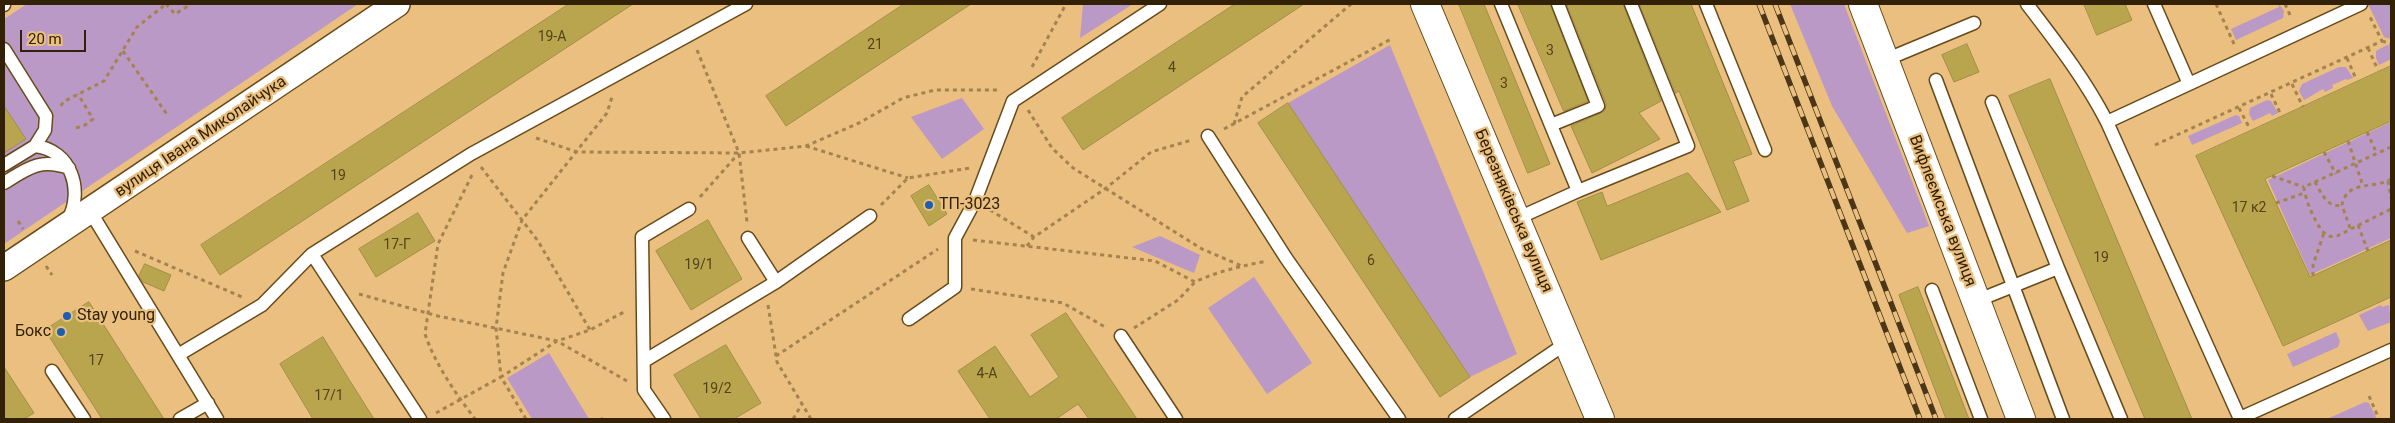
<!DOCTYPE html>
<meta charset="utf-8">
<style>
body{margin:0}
#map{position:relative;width:2395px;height:423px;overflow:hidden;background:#eabf7f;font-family:Roboto,sans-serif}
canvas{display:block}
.frame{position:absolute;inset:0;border:5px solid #322106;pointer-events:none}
.scale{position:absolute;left:20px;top:30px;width:66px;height:22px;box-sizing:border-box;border:2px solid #322106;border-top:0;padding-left:6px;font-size:15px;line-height:18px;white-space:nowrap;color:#322106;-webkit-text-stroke:4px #eabf7f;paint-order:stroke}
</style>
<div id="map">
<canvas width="2395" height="423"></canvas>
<div class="frame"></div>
<div class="scale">20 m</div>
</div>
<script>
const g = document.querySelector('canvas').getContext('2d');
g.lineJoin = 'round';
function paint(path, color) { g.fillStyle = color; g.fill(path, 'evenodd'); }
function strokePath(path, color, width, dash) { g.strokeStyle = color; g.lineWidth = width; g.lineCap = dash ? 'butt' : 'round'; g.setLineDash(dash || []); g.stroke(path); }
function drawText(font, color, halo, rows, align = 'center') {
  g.font = font + ' Roboto,sans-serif'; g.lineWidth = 4.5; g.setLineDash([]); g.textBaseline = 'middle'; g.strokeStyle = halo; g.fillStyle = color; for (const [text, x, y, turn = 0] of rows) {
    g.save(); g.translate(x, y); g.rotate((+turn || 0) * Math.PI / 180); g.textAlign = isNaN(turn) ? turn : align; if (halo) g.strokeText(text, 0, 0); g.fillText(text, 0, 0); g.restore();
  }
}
paint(new Path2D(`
 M27,4H358L4,244V19Z
 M1083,4H1133L1080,38Z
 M1790,4H1844L1929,226L1907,233L1832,106Z
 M2279,4L2284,11L2283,18L2236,40L2231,29L2279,7Z
 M2368,4H2391V39L2384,37Z
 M1390,45L1517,354L1470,377L1288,103Z
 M2387,45L2391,46V59L2379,65L2376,58V51Z
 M2339,67H2346L2353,78L2347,80L2346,79L2332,85L2333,88L2325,92L2323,89L2304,100L2299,91L2302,84Z
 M962,98L984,129L942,159L911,117Z
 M2267,100L2271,101L2278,113L2272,116L2270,113L2253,121L2249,114L2250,108Z
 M2236,115L2239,116L2242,123L2192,145L2188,136Z
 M2391,122V238L2310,275L2268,180Z
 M1160,236L1200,255L1194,273L1132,247Z
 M1254,277L1312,363L1267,394L1208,308Z
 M2381,305L2382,307L2389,305L2391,322L2368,331L2359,315Z
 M2336,332L2340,341L2338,347L2293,367L2287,354Z
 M549,353L589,419H532L507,378Z
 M2365,402L2369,403L2376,417L2374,419H2327Z`), '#ba99c7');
const building = new Path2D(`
 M569,4H633L220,275L201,245Z
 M904,4H971L786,126L766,96Z
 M1235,4H1304L1083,150L1062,118Z
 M1459,4H1484L1550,164L1528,173Z
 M1518,4H1550L1588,101L1564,111Z
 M1567,4H1623L1661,101L1639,113L1660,139L1592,173L1571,126L1601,113L1605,111L1606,104Z
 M1640,4H1691L1752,154L1733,161L1749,201L1727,210L1679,91L1676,93Z
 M2084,4H2125L2132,20L2097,35Z
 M1967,44L1979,72L1954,82L1942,55Z
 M2391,66V121L2265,179L2310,277L2391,240V297L2283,346L2196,156Z
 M2050,79L2192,419H2145L2009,96Z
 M1288,103L1470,377L1440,397L1258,123Z
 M4,106L26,139L4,153Z
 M1688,173L1721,212L1601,260L1577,202L1602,192L1607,206Z
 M929,185L947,214L929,226L911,196Z
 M418,213L435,241L376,277L359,249Z
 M708,220L742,279L691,310L656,251Z
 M145,264L171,275L164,291L143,282L139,276Z
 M1918,287L1969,419H1946L1899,295Z
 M89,302L164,419H102L45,330Z
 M1066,313L1137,419H1089L1078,404L1056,419H990L958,371L995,346L1030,397L1059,377L1031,335Z
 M323,337L345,373L374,419H313L280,364Z
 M726,345L761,403L734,419H701L674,375Z
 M4,367L34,413L24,419H4Z`);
paint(building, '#b9a54d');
strokePath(building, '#a08f47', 1);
const service = new Path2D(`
 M1501,4L1578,191L1516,219
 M1706,4L1765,150
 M2027,4C2056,42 2085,79 2107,122
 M2154,4L2189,84L2107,122L2240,419
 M4,5V4
 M4,49L46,116L45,130L35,146L4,165
 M1885,60L1974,23
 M1936,80L2063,419
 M2189,84L2361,4
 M1992,102L2058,268
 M1551,125L1598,106L1558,4
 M1208,136L1286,258L1399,419
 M35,146C71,150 84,190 68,220
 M4,183C28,168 40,158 69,168
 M1578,191L1688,146L1631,4
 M90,211L217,419
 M312,254L420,419
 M776,282L870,216
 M1932,290L1981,419
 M1976,301L2058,268L2121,419
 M909,319L955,287V238L975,201L1013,101L1160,4
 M1121,336L1176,419
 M178,355L262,305L312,254L471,154L746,4
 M644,361L776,282L748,238
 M52,371L84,419
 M2240,418L2391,350
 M180,419L208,403
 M664,419L644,390L642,237L689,209
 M1455,419L1568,342`);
const minor = new Path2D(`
 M4,268L397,4`);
const tertiary = new Path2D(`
 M1425,4L1600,419
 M1863,4L2021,419`);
strokePath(service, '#684b1a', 15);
strokePath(minor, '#684b1a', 28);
strokePath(tertiary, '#684b1a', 30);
strokePath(new Path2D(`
 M166,4L175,14L191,4
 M2216,4L2234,44
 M2285,4L2291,17
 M2382,41L2391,44
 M2368,48L2378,70
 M697,50L739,153L747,222
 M123,51L168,116
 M2347,58L2356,79
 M1032,67L1066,4
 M2292,84L2303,107
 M2271,94L2281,115
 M61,106L63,102L104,81L137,27L166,4
 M2239,108L2250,129
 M1028,110L1052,148L1073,168L1202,249L1242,266
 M1234,124L1242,97L1351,4
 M76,128L85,125L93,119L78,94
 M1224,129L1393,38
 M2367,132L2377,154
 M536,138L577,152L739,153L806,146L859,123L903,98L935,90H999
 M2348,141L2363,186
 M2155,145L2382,41L2370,17
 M806,146L908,178
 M2391,147L2304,187C2304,197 2318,233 2329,236C2330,237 2335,236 2337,236L2391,209
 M2324,152L2336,174
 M481,167L538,241L590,330
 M472,175L438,244L425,334C435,364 456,394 475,419
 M2272,176L2304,187
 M2388,181L2391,198
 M2315,182C2321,192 2327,209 2342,205
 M700,197L739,153
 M2276,203L2304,193
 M881,205L908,178L970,168
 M990,210L1034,237
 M18,221L23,229
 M2358,225L2368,251
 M2350,228L2342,205C2347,179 2374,190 2391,179
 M973,240L1155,261L1195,282C1218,271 1242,266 1267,261
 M1027,246L1034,237L1106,188L1151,152L1192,140
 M135,251L242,297
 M46,266L52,275
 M2313,276V265L2324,233
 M971,289L1063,303L1107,328
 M359,294L438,316L557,341L590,330L626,311
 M768,305L777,362L811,419
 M1134,328L1178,300L1195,282
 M776,356L938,249
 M2369,396L2379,419
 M436,413L501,377L496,328L503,273L522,220L607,113L612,97
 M526,419L501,377L557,341L627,381
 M601,419H603
 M793,419L802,404`), '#a48351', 3, [4, 4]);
strokePath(service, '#fff', 12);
strokePath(minor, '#fff', 25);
strokePath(tertiary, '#fff', 28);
const rail = new Path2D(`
 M1759,4L1920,419
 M1775,4L1936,419`);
strokePath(rail, '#4b3717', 5.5);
strokePath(rail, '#eabf7f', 4, [11]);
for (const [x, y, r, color] of [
 [929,205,5,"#1e5eaf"],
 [67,316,5,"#1e5eaf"],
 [61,332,5,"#1e5eaf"]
]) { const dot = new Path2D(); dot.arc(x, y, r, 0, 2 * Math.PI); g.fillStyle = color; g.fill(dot); strokePath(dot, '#eabf7f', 2); }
drawText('14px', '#544218', null, [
 ["19-А",552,37],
 ["21",875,45],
 ["3",1550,51],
 ["4",1172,68],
 ["3",1504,84],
 ["19",338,176],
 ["17 к2",2249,208],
 ["17-Г",397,245],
 ["19",2101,258],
 ["6",1371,261],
 ["19/1",699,265],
 ["17",96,361],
 ["4-А",987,374],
 ["19/2",717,389],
 ["17/1",329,396]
]);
drawText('16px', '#322106', '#eabf7f', [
 ["вулиця Івана Миколайчука",201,137,-34],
 ["Березняківська вулиця",1513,211,67],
 ["Вифлеємська вулиця",1942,211,69]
]);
drawText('16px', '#322106', '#eabf7f', [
 ["ТП-3023",939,205],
 ["Stay young",77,316],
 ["Бокс",51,332,"right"]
], 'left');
</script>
